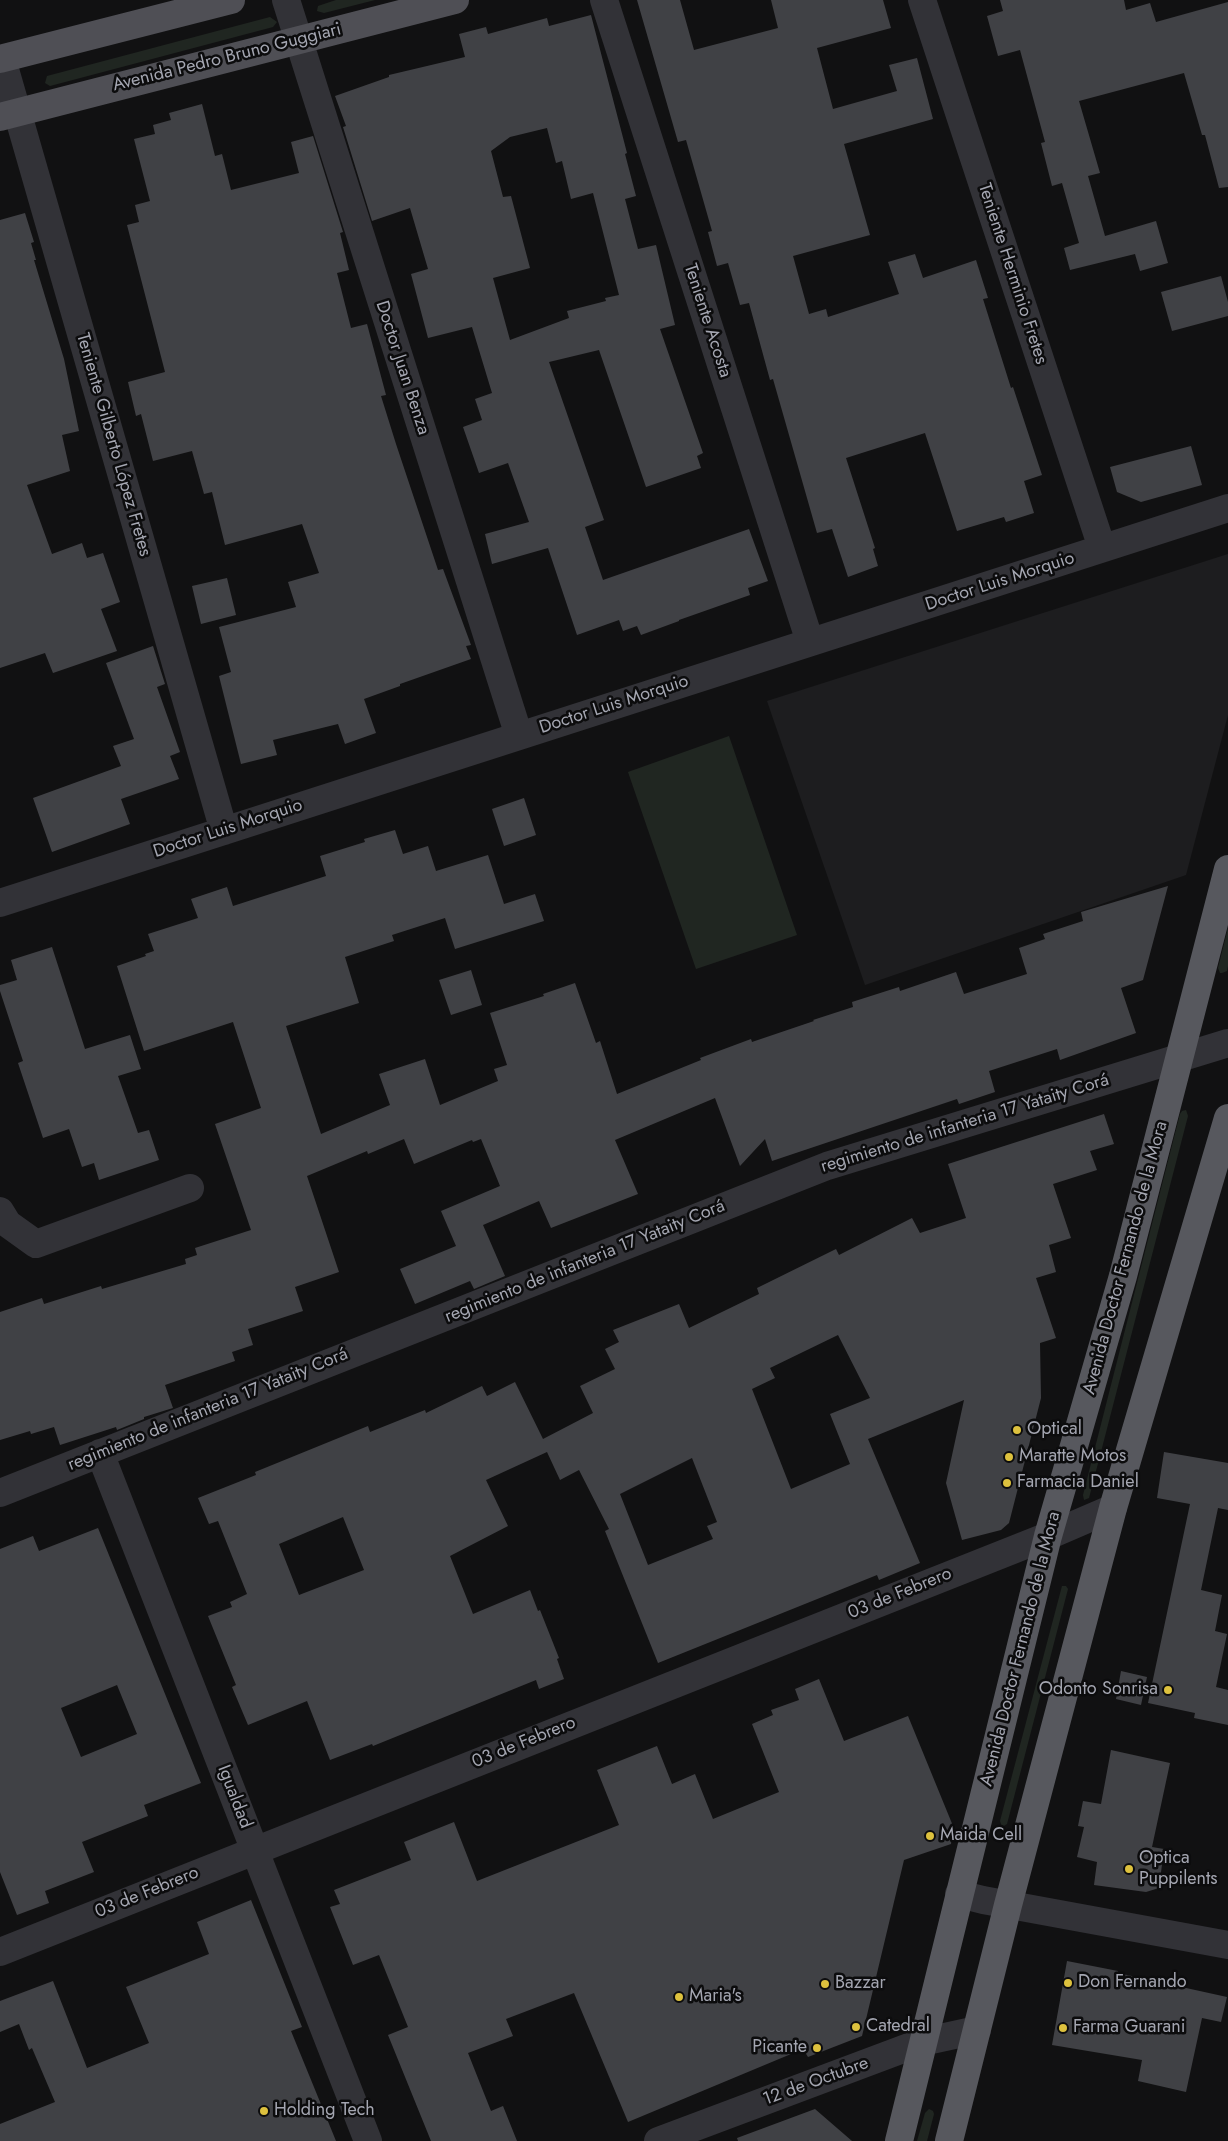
<!DOCTYPE html>
<meta charset="utf-8">
<style>
body{margin:0}
canvas{display:block;background:#111112}
</style>
<canvas width="1228" height="2141"></canvas>
<script>
const g = document.querySelector('canvas').getContext('2d');
g.lineJoin = 'round';
function paint(path, color) { g.fillStyle = color; g.fill(path, 'evenodd'); }
function strokePath(path, color, width, dash) { g.strokeStyle = color; g.lineWidth = width; g.lineCap = dash ? 'butt' : 'round'; g.setLineDash(dash || []); g.stroke(path); }
function drawText(font, color, halo, rows, align = 'center') {
  g.font = font + ' Jost,sans-serif'; g.lineWidth = 5; g.setLineDash([]); g.textBaseline = 'middle'; g.strokeStyle = halo; g.fillStyle = color; for (const [text, x, y, turn = 0] of rows) {
    g.save(); g.translate(x, y); g.rotate((+turn || 0) * Math.PI / 180); g.textAlign = isNaN(turn) ? turn : align; if (halo) g.strokeText(text, 0, 0); g.fillText(text, 0, 0); g.restore();
  }
}
paint(new Path2D(`
 M1228,554V715L1186,875L865,985L767,701Z`), '#1d1d1f');
paint(new Path2D(`
 M336,0H375L324,13L317,11L318,6Z
 M270,17L277,22L273,27L50,86L45,83L47,76Z
 M729,736L797,935L696,969L628,772Z
 M1228,928V966L1227,971L1222,973H1220L1218,968Z
 M1186,1110L1188,1116L1089,1498L1084,1500L1083,1495L1180,1114L1182,1111Z
 M1062,1586H1066L1068,1589L1007,1824L1002,1827L1000,1821Z
 M929,2109L933,2111L934,2114L927,2141H917L925,2113Z`), '#202621');
paint(new Path2D(`
 M637,0H680L694,50L778,28L771,0H883L891,28L817,48L833,109L897,91L889,65L917,58L933,119L844,144L870,235L793,256L809,314L826,309L828,317L899,294L888,262L915,254L923,278L976,260L988,298L983,299L1011,388L1013,387L1042,475L1024,481L1034,513L1006,522L1004,517L957,531L925,433L846,458L875,548L873,549L878,566L848,577L832,529L817,533L773,379L770,380L749,303L740,305L728,263L717,266L708,232L712,231L686,140L678,142Z
 M1000,0H1124L1126,10L1150,3L1156,22L1228,2V187L1219,188L1205,135H1202L1184,73L1079,101L1100,173L1088,176L1105,236L1156,221L1168,263L1140,271L1135,254L1070,270L1064,248L1079,243L1062,183L1052,186L1041,143L1045,142L1020,50L998,56L987,16L1003,11Z
 M591,15L627,153L625,154L636,196L625,199L638,249L656,245L675,325L660,329L703,453L697,456L701,468L646,487L599,350L549,362L604,520L585,527L603,580L749,529L768,581L748,588L750,595L679,620V621L641,635L637,626L623,631L619,620L577,635L548,548L492,564L485,534L529,522L508,463L479,473L463,427L482,420L475,399L492,393L472,327L428,338L411,274L428,269L410,208L372,221L343,127L346,126L335,96L389,77V75L465,57L459,34L486,27L488,34L547,18L549,26ZM547,128L556,163L562,161L571,199L593,193L619,295L605,298L606,301L567,311L569,318L510,340L493,278L530,268L511,196L503,197L491,151L510,137Z
 M202,104L215,156L222,154L231,190L299,173L291,142L313,136L343,232L340,233L349,270L337,273L351,328L367,324L386,395L381,396L396,444L438,570L443,569L471,645L466,646L471,659L400,684V686L364,699L376,733L345,744L338,724L273,740L277,755L241,764L219,676L231,672L219,627L296,607L288,582L319,573L302,524L225,545L212,492L204,494L192,451L153,461L141,414L136,416L128,382L165,372L127,225L139,222L135,205L150,201L134,139L155,134L153,125L171,120L169,113Z
 M25,213L34,242L31,243L36,260H34L64,359L79,431L62,435L70,471L27,485L52,554L82,543L87,558L103,553L120,602L101,609L117,651L53,673L45,653L0,668V220Z
 M1221,276L1228,302V316L1172,331L1161,292Z
 M1191,446L1202,485L1141,502L1117,492L1110,467Z
 M227,578L236,615L201,624L192,586Z
 M153,646L165,684L157,687L180,752L170,756L179,779L121,799L130,824L52,852L33,798L121,766L113,746L134,739L106,663Z
 M524,798L536,835L504,846L492,809Z
 M395,830L403,854L428,846L436,871L488,855L504,904L535,894L544,921L455,949L445,918L392,935L394,941L345,957L359,1003L286,1026L321,1134L390,1105L379,1074L425,1059L440,1105L498,1081L494,1069L507,1065L490,1013L544,996L543,994L575,983L596,1043L600,1041L617,1094L701,1060L700,1058L751,1039L752,1042L814,1021L813,1020L853,1007L852,1002L899,987L900,991L956,972L964,994L1027,974L1019,948L1045,939L1043,934L1083,921L1081,912L1168,886L1143,980L1121,988L1136,1033L1060,1060L1057,1049L989,1071L995,1092L959,1104L957,1099L772,1161L765,1139L740,1166L715,1098L615,1140L638,1194L551,1228L539,1201L483,1225L505,1276L474,1289L470,1281L415,1304L400,1269L456,1246L441,1211L500,1186L481,1139L473,1142L472,1140L414,1164L404,1139L368,1154L367,1151L307,1176L339,1272L295,1287L303,1311L248,1329L253,1345L232,1352L235,1361L165,1385L173,1408L144,1417V1419L117,1430L116,1427L60,1445L54,1427L31,1434L30,1431L0,1440V1312L42,1298L44,1304L101,1286L102,1289L186,1264L185,1259L197,1255L195,1248L251,1230L215,1124L261,1108L233,1022L144,1051L117,966L146,956L145,954L154,951L148,934L198,918L191,899L227,887L233,906L326,876L320,856L365,842L364,839Z
 M52,947L85,1049L130,1035L141,1069L118,1076L138,1133L149,1130L159,1160L99,1180L94,1163L82,1167L69,1129L43,1138L18,1063L23,1061L0,991V985L17,980L11,960Z
 M471,970L482,1005L451,1015L439,980Z
 M1104,1114L1114,1144L1090,1151L1097,1170L1053,1184L1071,1238L1049,1245L1056,1272L1036,1278L1056,1338L1040,1343L1041,1398L1009,1523L1001,1530L962,1540L946,1483L964,1400L868,1439L920,1563L879,1580L877,1575L658,1663L605,1531L609,1529L579,1470L560,1480L547,1452L486,1480L508,1526L450,1556L473,1614L530,1590L538,1611L540,1610L559,1658L557,1659L564,1679L539,1689L536,1680L373,1746L372,1744L330,1760L307,1701L248,1725L232,1687L236,1685L208,1616L232,1607L230,1602L247,1594L218,1521L209,1524L198,1498L256,1475L255,1472L368,1426L370,1432L425,1410L426,1413L482,1386L487,1396L515,1382L543,1439L593,1413L580,1386L615,1369L605,1349L619,1342L613,1330L679,1304L689,1328L759,1294L757,1288L836,1249L839,1255L912,1218L920,1233L966,1218L948,1164ZM838,1335L870,1398L830,1414L850,1464L791,1489L752,1389L775,1378L770,1368ZM692,1458L717,1522L707,1526L713,1539L648,1565L620,1494ZM343,1517L364,1570L299,1595L279,1544Z
 M1164,1452L1228,1463V1510L1218,1508L1201,1590L1222,1595L1215,1631L1227,1634L1216,1687L1228,1690V1725L1194,1718L1195,1713L1148,1703L1190,1504L1157,1498Z
 M98,1528L201,1783L144,1805L148,1816L82,1842L94,1872L45,1891L49,1903L17,1915L0,1872V1549L33,1536L39,1551ZM117,1685L137,1734L81,1757L61,1708Z
 M1121,1671L1147,1677L1141,1705L1116,1699Z
 M819,1679L844,1741L908,1716L953,1826L951,1844L904,1860L862,2036L808,2057L803,2049L628,2122L574,1993L506,2019L513,2036L468,2053L491,2111L503,2106L517,2141H431L388,2035L408,2027L379,1955L353,1965L330,1907L340,1904L334,1890L411,1860L404,1842L454,1822L477,1881L619,1825L597,1770L657,1746L672,1784L695,1774L713,1819L779,1792L752,1724L773,1715L771,1710L799,1700L795,1689Z
 M1111,1750L1170,1763L1152,1847L1164,1849L1159,1888L1146,1892L1094,1885L1097,1862L1077,1857L1084,1827L1078,1826L1083,1801L1101,1804Z
 M251,1900L302,2027L291,2031L336,2141H0V2124L55,2102L32,2048L29,2050L19,2024L0,2032V2001L53,1981L87,2068L149,2043L126,1987L209,1954L197,1922Z
 M1067,1961L1118,1971V1973L1227,1997L1221,2022L1202,2018L1186,2092L1138,2081L1142,2060L1052,2045Z
 M815,2109L852,2141H738L737,2138Z`), '#404145');
strokePath(new Path2D(`
 M286,0L519,736
 M604,0L810,642
 M922,0L1102,548
 M2,59L224,831
 M0,903L1228,508
 M0,1211L8,1224L36,1244L190,1188
 M100,1453L368,2141
 M0,1493L827,1166L1228,1043
 M959,1894L983,1900L1228,1945
 M0,1952L1048,1536L1113,1508
 M658,2141L922,2042L977,2030`), '#323237', 28);
strokePath(new Path2D(`
 M0,59L231,0
 M0,117L455,0`), '#4f4f55', 28);
strokePath(new Path2D(`
 M899,2141L1048,1536L1123,1276L1228,869
 M949,2141L1008,1905L1113,1508L1228,1118`), '#57585e', 28);
for (const [x, y, r, color] of [
 [1017,1430,5,"#ddc13e"],
 [1009,1457,5,"#ddc13e"],
 [1007,1483,5,"#ddc13e"],
 [1168,1690,5,"#ddc13e"],
 [930,1836,5,"#ddc13e"],
 [1129,1869,5,"#ddc13e"],
 [1068,1983,5,"#ddc13e"],
 [825,1984,5,"#ddc13e"],
 [679,1997,5,"#ddc13e"],
 [856,2027,5,"#ddc13e"],
 [1063,2028,5,"#ddc13e"],
 [817,2048,5,"#ddc13e"],
 [264,2111,5,"#ddc13e"]
]) { const dot = new Path2D(); dot.arc(x, y, r, 0, 2 * Math.PI); g.fillStyle = color; g.fill(dot); strokePath(dot, '#0c0c0d', 2); }
drawText('18px', '#a4a6b1', '#0c0c0d', [
 ["Avenida Pedro Bruno Guggiari",227,58,-14],
 ["Teniente Herminio Fretes",1012,274,72],
 ["Teniente Acosta",707,321,72],
 ["Doctor Juan Benza",402,368,72],
 ["Teniente Gilberto López Fretes",113,445,74],
 ["Doctor Luis Morquio",1000,582,-18],
 ["Doctor Luis Morquio",614,705,-18],
 ["Doctor Luis Morquio",228,829,-18],
 ["regimiento de infanteria 17 Yataity Corá",965,1124,-17],
 ["Avenida Doctor Fernando de la Mora",1126,1258,-75],
 ["regimiento de infanteria 17 Yataity Corá",585,1262,-22],
 ["regimiento de infanteria 17 Yataity Corá",208,1410,-22],
 ["03 de Febrero",900,1594,-22],
 ["Avenida Doctor Fernando de la Mora",1021,1649,-76],
 ["03 de Febrero",524,1743,-22],
 ["Igualdad",234,1797,69],
 ["03 de Febrero",147,1893,-22],
 ["12 de Octubre",816,2082,-20]
]);
drawText('18px', '#a4a6b1', '#0c0c0d', [
 ["Optical",1027,1430],
 ["Maratte Motos",1019,1457],
 ["Farmacia Daniel",1017,1483],
 ["Odonto Sonrisa",1158,1690,"right"],
 ["Maida Cell",940,1836],
 ["Optica",1139,1859],
 ["Puppilents",1139,1880],
 ["Don Fernando",1078,1983],
 ["Bazzar",835,1984],
 ["Maria's",689,1997],
 ["Catedral",866,2027],
 ["Farma Guarani",1073,2028],
 ["Picante",807,2048,"right"],
 ["Holding Tech",274,2111]
], 'left');
</script>
